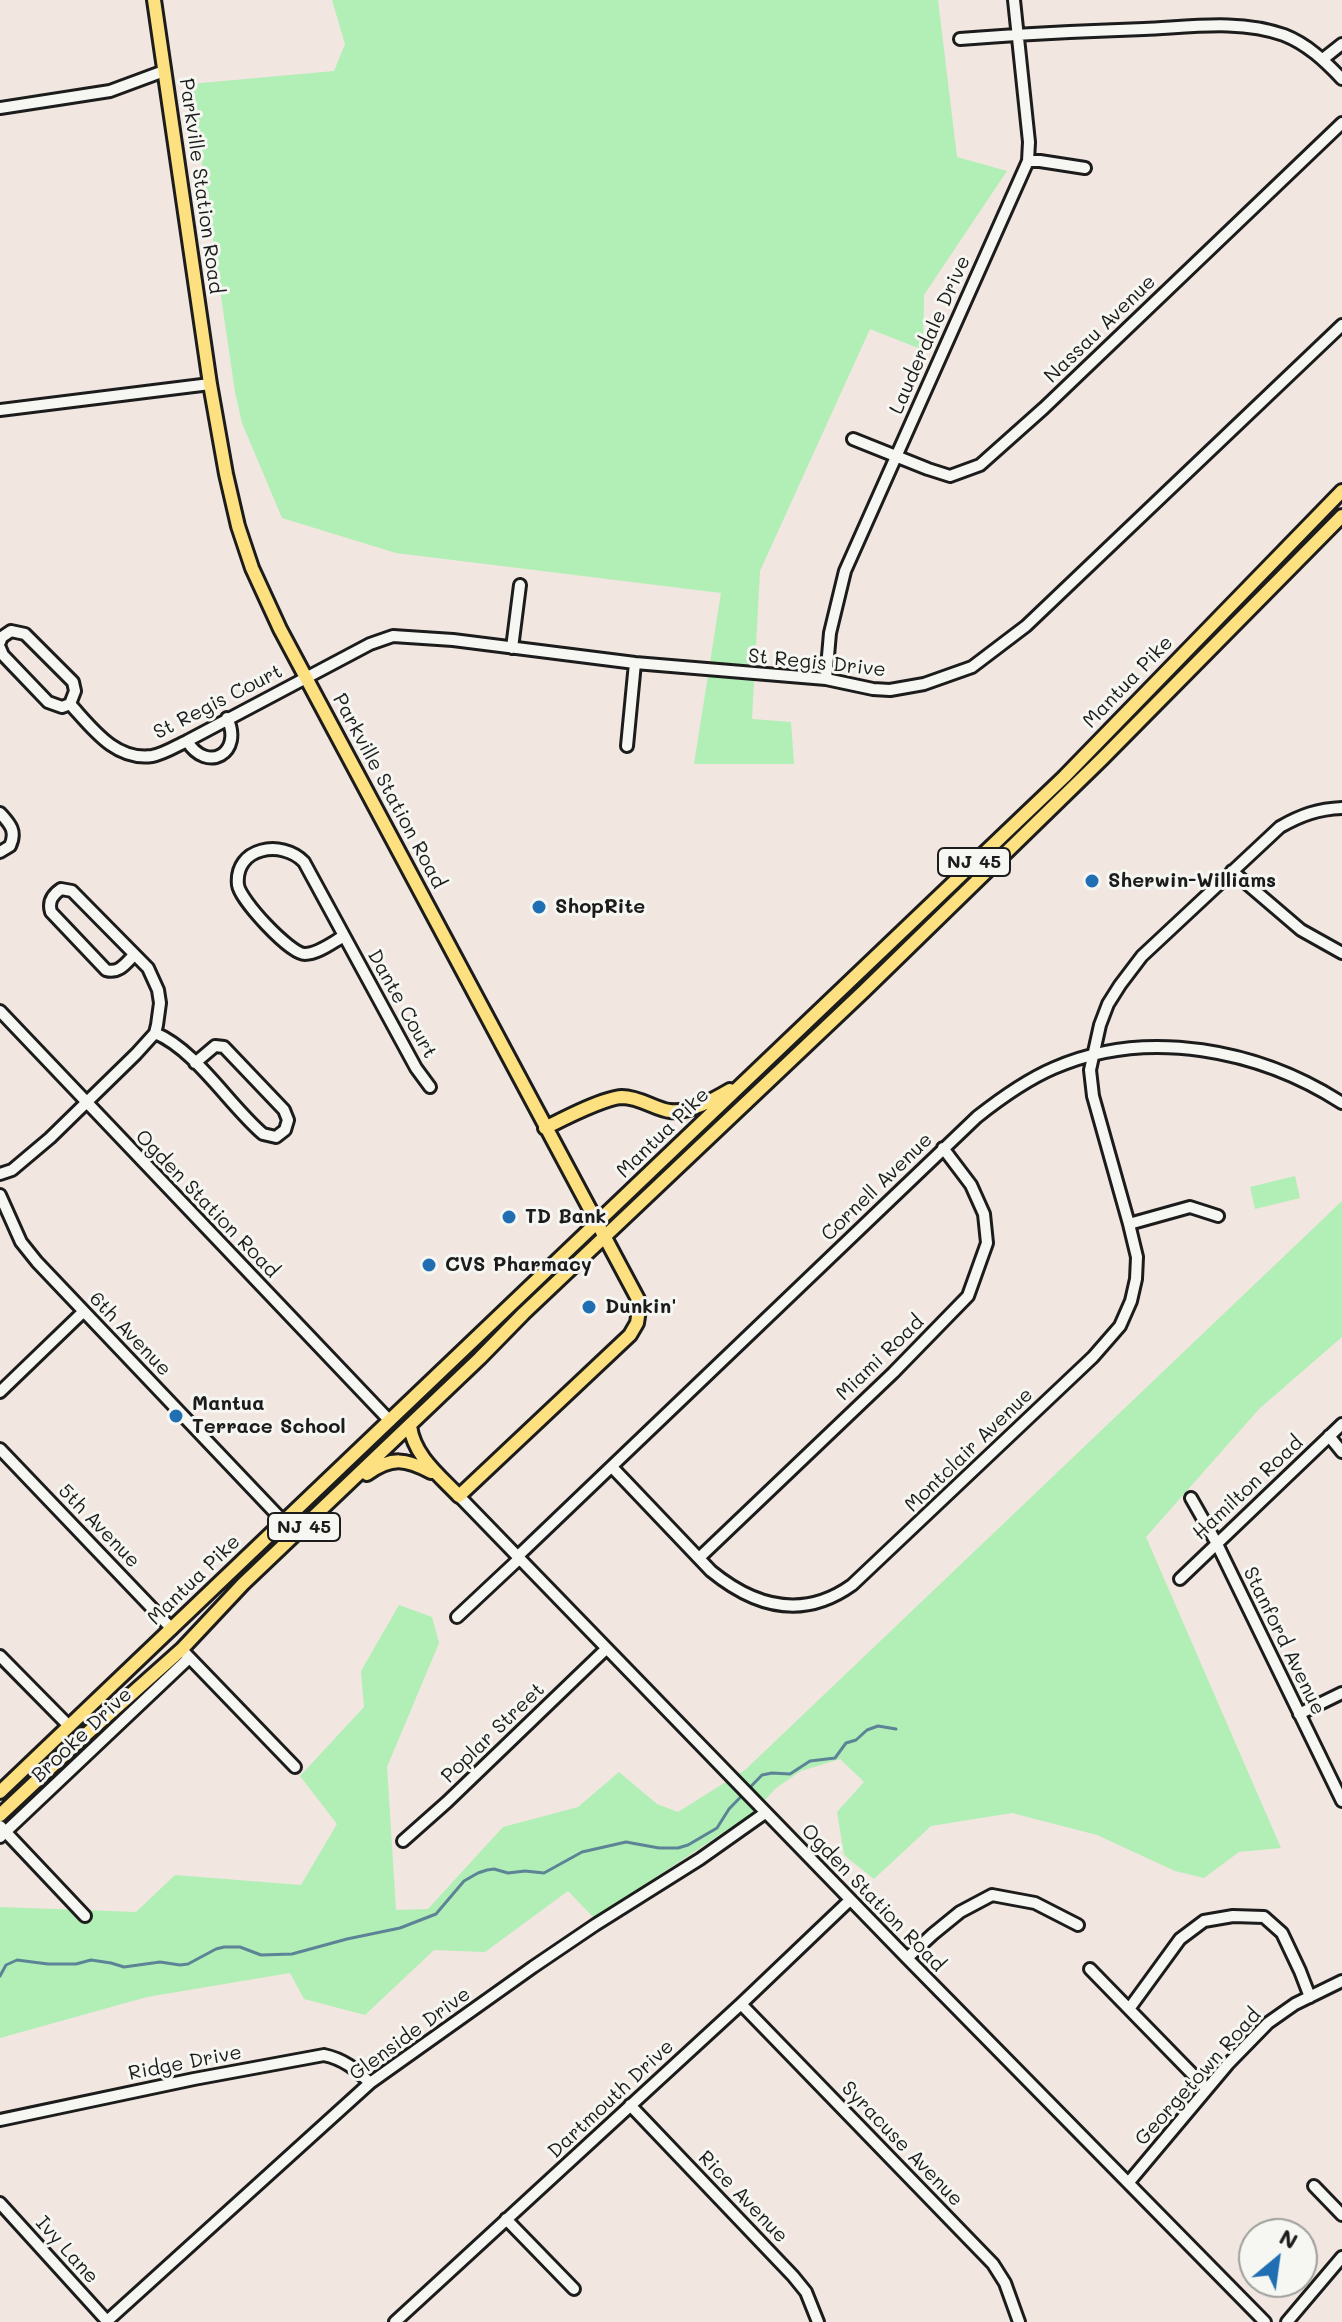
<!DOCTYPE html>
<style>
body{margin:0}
#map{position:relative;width:1342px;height:2322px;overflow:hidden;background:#f1e6e0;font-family:Mali,sans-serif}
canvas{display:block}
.north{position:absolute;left:1238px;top:2218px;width:80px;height:80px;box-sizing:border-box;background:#f6f6f2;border:2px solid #9f9f9c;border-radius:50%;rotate:29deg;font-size:22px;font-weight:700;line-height:32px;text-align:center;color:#1c1c1c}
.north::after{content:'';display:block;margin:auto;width:28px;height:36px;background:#1f6fb2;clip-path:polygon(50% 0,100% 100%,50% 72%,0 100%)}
</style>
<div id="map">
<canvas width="1342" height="2322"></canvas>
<div class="north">N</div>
</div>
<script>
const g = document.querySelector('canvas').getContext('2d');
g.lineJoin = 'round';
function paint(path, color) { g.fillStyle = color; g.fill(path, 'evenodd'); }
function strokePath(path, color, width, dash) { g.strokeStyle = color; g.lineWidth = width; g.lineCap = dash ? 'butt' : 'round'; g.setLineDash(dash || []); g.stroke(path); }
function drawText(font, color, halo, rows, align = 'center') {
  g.font = font + ' Mali,sans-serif'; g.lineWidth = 6; g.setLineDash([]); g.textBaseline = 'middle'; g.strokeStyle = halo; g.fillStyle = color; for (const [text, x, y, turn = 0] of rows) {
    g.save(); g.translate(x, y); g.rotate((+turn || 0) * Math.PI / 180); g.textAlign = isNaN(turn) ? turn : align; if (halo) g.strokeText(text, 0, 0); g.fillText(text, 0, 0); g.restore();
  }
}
paint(new Path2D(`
 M332,0H938L957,157L1007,171L924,295L923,350L870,329L760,571L752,719L791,722L794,764H694L721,593L396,553L282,518L242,423L235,392L190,84L334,71L345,44Z
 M1295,1176L1300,1198L1255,1209L1250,1187Z
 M1342,1201V1337L1259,1409L1146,1537L1281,1848L1239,1852L1204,1878L1175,1871L1097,1835L1012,1813L931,1826L874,1879L844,1855L837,1812L864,1782L840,1759L801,1771L776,1788L753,1813L594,1918L568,1891L485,1952L434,1950L365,2015L304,1999L290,1973L147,1997L0,2038V1907L136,1912L175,1875L301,1885L337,1824L300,1776L364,1707L361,1671L399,1605L432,1617L439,1643L387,1767L396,1910L428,1909L503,1827L578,1807L619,1772L657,1804L678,1812L745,1770Z`), '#b1efb6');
strokePath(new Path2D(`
 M0,1976L6,1965L17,1960L48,1964H76L91,1960L111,1963L124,1967L160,1962L180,1965L188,1964L216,1949L224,1947H240L261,1955L292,1954L347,1939L400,1928L436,1914L464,1881L478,1873L487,1870L494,1869L508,1873L525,1871L544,1873L582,1852L626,1842L659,1848H678L688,1845L717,1828L729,1809L762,1775L772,1773L790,1774L810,1761L835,1758L846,1743L856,1740L867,1730L878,1726L896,1729`), '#5c8496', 3);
const minor = new Path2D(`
 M960,39C1021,34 1083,31 1144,29C1189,27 1240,19 1284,35C1307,44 1325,61 1342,79
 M1323,59L1342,44
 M0,108L110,91L164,71
 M1028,161H1040L1085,168
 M0,410L210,384
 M853,439L928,469L950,476L980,465L1044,408L1342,123
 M0,642L2,637L11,631L25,634L73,682L75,691L70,704
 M0,648L3,655L48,702L62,707L70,704
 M512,648L520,585
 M826,679L830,633L845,571L1028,161L1029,142L1014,0
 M70,704C92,728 115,761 152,756C164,754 176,746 187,741L370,644L393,636L453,640L635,663L826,679L873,689L890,690L924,684L972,667L1026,626L1342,325
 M187,741C207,774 244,753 227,718
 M627,746L635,663
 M0,813C10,824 17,831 10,846L0,852
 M1232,871L1301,930L1342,953
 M344,936C333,942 318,954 305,954C290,954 240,900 238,885C234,847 282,839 304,862L416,1068L430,1087
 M0,1011L390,1421
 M155,1033C196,1050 229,1105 263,1134L276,1137L285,1130L288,1120L284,1110L224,1047L215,1046L195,1063
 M0,1174L12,1170L50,1138L136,1054L155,1033L157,1025L160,1003L158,990L148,968L72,891L61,889C52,895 48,902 51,912L106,970C119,974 126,963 134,955
 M0,1195L21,1242L37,1262L284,1522
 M1129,1224L1190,1207L1218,1216
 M0,1392L83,1312
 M1329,1436L1342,1452
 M0,1449L172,1629
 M612,1467L711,1571C755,1607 803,1620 852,1585L1093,1357L1120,1326L1131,1301L1136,1279L1137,1257L1129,1224L1093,1096L1090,1070L1100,1025L1108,1004L1120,985L1142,956L1280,827C1301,815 1318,809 1342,808
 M459,1496L907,1958L1265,2322
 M1191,1498L1216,1542L1342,1801
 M518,1556L977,1117C1001,1098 1026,1080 1054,1068C1147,1027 1260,1050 1342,1103
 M699,1558L893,1373L968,1296L987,1243L984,1214L971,1185L943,1148
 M1180,1579L1342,1424
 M457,1617L520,1558
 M185,1653L295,1767
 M0,1656L69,1726
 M1299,1714L1342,1693
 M0,1826L85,1916
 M0,1837L188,1659
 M403,1841L447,1802L606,1649
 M907,1958L933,1934L960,1912L992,1895L1035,1903L1078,1925
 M1090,1969L1207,2089
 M741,2004L993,2264L1005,2283L1019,2322
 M1129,2009L1180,1939L1204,1921L1233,1916L1264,1917L1282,1933L1300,1971L1310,1997
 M630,2105L793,2276L806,2292L818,2322
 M0,2120L194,2079L324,2055C343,2059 356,2069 370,2083
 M1129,2182L1228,2064L1268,2023L1295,2004L1342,1981
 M1314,2186L1342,2215
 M0,2203L107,2321
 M506,2219L574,2289
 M106,2322L370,2083L533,1967L595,1925L700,1859L765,1813
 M395,2322L741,2004L850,1900
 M1287,2322L1342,2257`);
const major = new Path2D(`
 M154,0L210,384L226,474L238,526L252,568L280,629L640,1303L637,1323L630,1335L459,1496C439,1475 414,1456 410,1426
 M545,1128C563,1119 603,1098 622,1097C640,1097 657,1110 670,1111C690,1113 713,1100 730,1090
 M367,1474C392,1456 406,1459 431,1472
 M0,1792L1064,777L1342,491
 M0,1815L81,1739L182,1649L243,1584L480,1358L524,1313L864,991L1102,759L1342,516`);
strokePath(minor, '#1c1c1c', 16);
strokePath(major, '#1c1c1c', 18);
strokePath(minor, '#f6f6f2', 10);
strokePath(major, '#fde080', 12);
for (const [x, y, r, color] of [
 [1092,881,8,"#1f6fb2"],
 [539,907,8,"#1f6fb2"],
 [509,1217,8,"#1f6fb2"],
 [429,1265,8,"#1f6fb2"],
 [589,1307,8,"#1f6fb2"],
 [176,1416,8,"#1f6fb2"]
]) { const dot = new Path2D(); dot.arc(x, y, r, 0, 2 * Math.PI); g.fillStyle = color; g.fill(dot); strokePath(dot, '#f6f6f2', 3); }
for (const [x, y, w] of [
 [974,862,72],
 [304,1527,72]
]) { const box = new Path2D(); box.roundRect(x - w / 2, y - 14, w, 28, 6); g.fillStyle = '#f6f6f2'; g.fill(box); strokePath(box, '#1c1c1c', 2); }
drawText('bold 18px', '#1c1c1c', null, [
 ["NJ 45",974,862],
 ["NJ 45",304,1527]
]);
drawText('20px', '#1c1c1c', '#f6f6f2', [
 ["Parkville Station Road",201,186,82],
 ["Nassau Avenue",1100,329,-44],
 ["Lauderdale Drive",930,335,-66],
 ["St Regis Drive",817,663,6],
 ["Mantua Pike",1128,682,-46],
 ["St Regis Court",218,702,-27],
 ["Parkville Station Road",389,791,62],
 ["Dante Court",402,1004,61],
 ["Mantua Pike",663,1133,-44],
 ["Cornell Avenue",877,1187,-44],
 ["Ogden Station Road",207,1204,46],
 ["6th Avenue",130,1334,46],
 ["Miami Road",880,1358,-44],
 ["Montclair Avenue",969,1450,-44],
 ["Hamilton Road",1248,1488,-43],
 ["5th Avenue",99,1526,46],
 ["Mantua Pike",194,1580,-44],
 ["Stanford Avenue",1284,1641,64],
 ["Poplar Street",493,1733,-44],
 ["Brooke Drive",82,1735,-43],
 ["Ogden Station Road",873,1898,46],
 ["Glenside Drive",410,2034,-36],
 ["Ridge Drive",185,2063,-11],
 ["Georgetown Road",1198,2077,-48],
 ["Dartmouth Drive",611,2099,-43],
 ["Syracuse Avenue",902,2144,46],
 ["Rice Avenue",743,2197,46],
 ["Ivy Lane",67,2250,48]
]);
drawText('bold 20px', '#1c1c1c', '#f6f6f2', [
 ["Sherwin-Williams",1108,881],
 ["ShopRite",555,907],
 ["TD Bank",525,1217],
 ["CVS Pharmacy",445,1265],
 ["Dunkin'",605,1307],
 ["Mantua",192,1404],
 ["Terrace School",192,1427]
], 'left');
</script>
